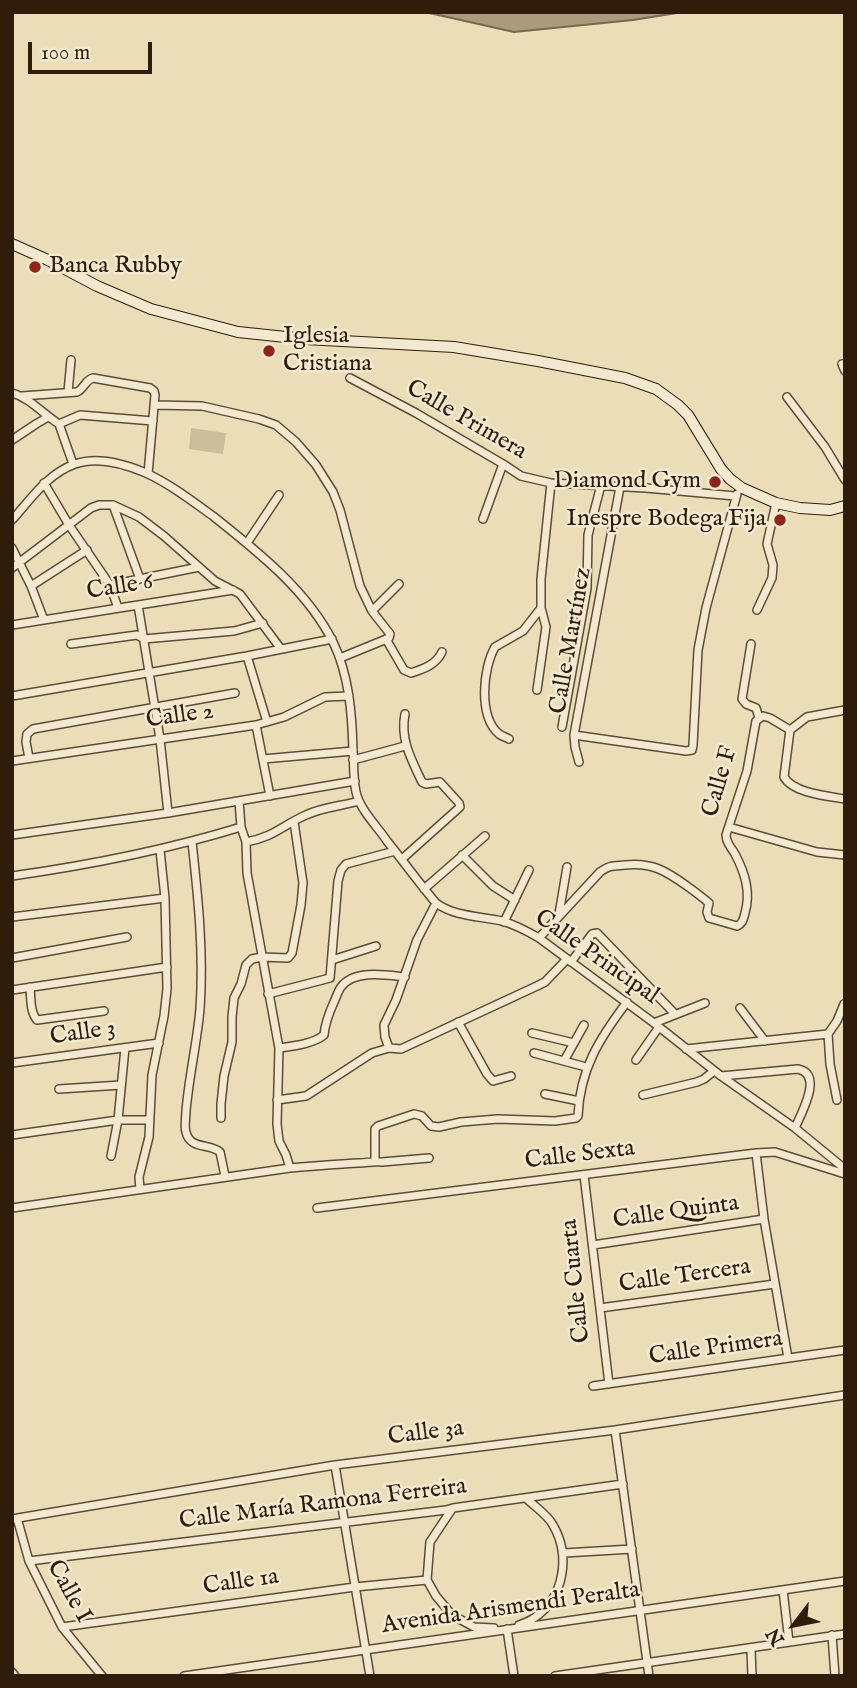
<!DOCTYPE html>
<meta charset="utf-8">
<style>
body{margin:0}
#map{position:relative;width:857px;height:1688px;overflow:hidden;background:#ebddb7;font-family:"IM FELL English",serif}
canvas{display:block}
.frame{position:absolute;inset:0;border:14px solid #2f1c0b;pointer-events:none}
.north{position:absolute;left:759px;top:1590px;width:70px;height:70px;-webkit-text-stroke:5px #f2e9d0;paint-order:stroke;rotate:238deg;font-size:19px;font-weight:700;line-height:28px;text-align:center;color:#2f1c0b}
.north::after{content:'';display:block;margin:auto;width:24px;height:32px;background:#2f1c0b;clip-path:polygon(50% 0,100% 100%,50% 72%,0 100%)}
.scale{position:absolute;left:28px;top:42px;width:124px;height:32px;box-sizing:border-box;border:4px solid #2f1c0b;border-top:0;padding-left:9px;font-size:21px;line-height:24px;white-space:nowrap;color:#2f1c0b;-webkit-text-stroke:5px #f2e9d0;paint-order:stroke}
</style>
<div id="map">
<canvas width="857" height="1688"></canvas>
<div class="frame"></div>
<div class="north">N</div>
<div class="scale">100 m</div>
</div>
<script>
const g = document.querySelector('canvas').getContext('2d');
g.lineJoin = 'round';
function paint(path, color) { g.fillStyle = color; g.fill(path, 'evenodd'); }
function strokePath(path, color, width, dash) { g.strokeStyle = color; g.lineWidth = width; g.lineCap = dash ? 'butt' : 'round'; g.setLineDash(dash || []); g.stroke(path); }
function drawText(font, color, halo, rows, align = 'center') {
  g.font = font + ' "IM FELL English",serif'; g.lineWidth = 5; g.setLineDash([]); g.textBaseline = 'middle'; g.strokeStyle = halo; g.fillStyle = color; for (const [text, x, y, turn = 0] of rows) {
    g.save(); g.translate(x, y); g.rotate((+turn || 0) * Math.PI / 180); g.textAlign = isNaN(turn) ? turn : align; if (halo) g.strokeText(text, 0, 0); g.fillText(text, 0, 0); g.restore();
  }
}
paint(new Path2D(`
 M191,428L226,433L223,454L189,449Z`), '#cbbc9a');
const water = new Path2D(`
 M425,12H683L633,20L514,32Z`);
paint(water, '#ab9b7d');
strokePath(water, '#79684f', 2);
const minor = new Path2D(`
 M842,364L845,371
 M350,378L416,413L503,464L521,476L551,483L646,488L735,496
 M68,392L71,360
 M12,393C30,398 43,414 59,424L73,464
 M22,396L77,392C84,389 85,380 93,378L150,388L154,391L155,395L148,474
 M787,397L825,447L845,480
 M155,405L202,406L259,419L276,425L296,442L316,465L333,492L340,510L360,586L372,611L390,634L389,638L340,658
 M59,424L80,415L153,421
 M12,440L36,424L48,417
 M44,483L69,525L110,585L118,608
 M113,505L140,579
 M483,519L503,464
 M12,520C31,499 47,474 75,464C98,456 125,464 146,473C170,484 192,501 213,516C257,551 307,590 333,642C349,675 352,713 353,750C354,764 353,778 356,792C360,810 377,826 387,841C404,862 419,883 436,903C455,917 480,916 502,921C516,925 527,931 539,938L654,1023L721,1076L795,1128L845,1169
 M247,543L279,495
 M12,548L31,586L44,620
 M12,568L91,508L99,505H113L139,517L164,536L215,581L240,594L281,649
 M110,585L199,567
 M31,586L87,550
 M138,605L160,739L168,813
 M757,610L772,578L773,565L767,544L776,503
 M372,611L399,584
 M12,625L233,590
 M386,639L404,670L411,673C423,669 436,665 442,652
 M71,644L137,635L144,639L234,631L263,623
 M751,644L742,699L746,704L756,708L759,718
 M247,656L267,722
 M537,690L546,627L541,608
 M12,696L247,656L332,639
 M845,710L807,717L790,730L784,777C793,793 827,796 845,799
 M256,725L270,796
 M562,727L587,588L588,535L601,485
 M574,735L686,751L692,750L693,745L698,650L706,608L737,494
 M509,739C505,737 502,736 499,734C478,716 483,668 495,647L523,631L541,608V579L551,483
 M29,758L26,742L27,734L33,729L235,693
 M263,759L353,751
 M353,760L405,746
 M12,761L256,725L284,717L325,697L349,696
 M579,762L575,747L574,735L620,487
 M239,801L241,827L246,842L247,873L279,1048L277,1124L279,1141L286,1155L290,1168
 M729,827L817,852L845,855
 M12,835L168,813L355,781
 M192,842C198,897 204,953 200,1009C197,1043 189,1076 186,1111C186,1117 184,1126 186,1132C190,1150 210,1143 220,1152L225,1176
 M246,842C272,838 283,825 306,815C323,807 342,806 359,801
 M462,855L493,886L515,900
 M402,859L460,807L459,803L440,782L426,784L422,782C411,759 400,739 405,714
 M12,876C90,865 166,850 241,827
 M424,889L485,836
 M559,914L567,867
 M12,917L165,898
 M504,922L529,870
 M539,938L600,872C609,865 614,866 625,865C652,862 666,871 687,886C694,891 702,897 709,903L707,912L709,918L737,926C743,923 743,920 745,913C751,892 745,873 735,854C731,847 726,843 726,835L747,771L756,721L763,716L770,718L790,730
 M12,958L127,937
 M332,960L376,946
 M571,962L592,934L597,933L675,1014
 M30,987C31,998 30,1012 37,1020L104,1011
 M12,990L167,967
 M268,994L330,978L338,881L341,870L346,864L395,851
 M740,1008L765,1041
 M458,1022L487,1074L493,1081L511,1076
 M654,1023L705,1003
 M532,1033L574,1043
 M828,1034L830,1064L837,1100
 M279,1048C293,1046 313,1044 324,1035C325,1023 329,1013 334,1002C336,998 338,991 341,987C354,969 387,975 405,977
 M389,1048L385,1037L384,1025L396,1000L417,940L436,903
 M686,1049L828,1034L837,1021L844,1004
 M534,1053L586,1067
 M636,1060L659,1027
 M564,1061L584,1025
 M12,1063L159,1043
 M721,1076L798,1069C824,1074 801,1114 795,1128
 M59,1089L121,1085
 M545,1094L579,1101
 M643,1095L697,1082L704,1079L714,1071
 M277,1100L306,1096L372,1053L389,1048L401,1049L537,986L545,982L567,959
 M221,1118V1104L224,1076L232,1042V1017L234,998L241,984L246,965L252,959L262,957L288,958L292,953L301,905L303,883L294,822
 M12,1135L118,1120H149
 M756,1153L764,1219L788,1358
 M111,1156L118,1120L125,1048
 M375,1161V1129L378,1126L414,1114L422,1116L431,1126L439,1127L461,1122L498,1119L555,1121L576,1118L578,1116C580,1069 599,1039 627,1002
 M584,1175L609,1384
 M140,1189L139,1177L149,1137L152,1075L164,1016L167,989L165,898L160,850
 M12,1208L290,1168C313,1166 336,1164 359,1163C367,1163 374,1161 382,1162L429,1158
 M317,1208L756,1153L775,1152L845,1174
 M593,1245L764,1219
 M600,1308L775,1284
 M593,1386L845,1350
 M615,1430L649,1676
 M335,1465L370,1676
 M452,1509L430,1542L427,1580L436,1596L452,1615L474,1627L494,1628
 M17,1518L29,1561L62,1627L102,1676
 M12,1519L335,1465L615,1430L845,1395
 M564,1553L632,1549
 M29,1561L446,1510L453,1508L623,1484
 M783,1590L789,1642
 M519,1625C524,1623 530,1621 534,1618C564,1598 571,1556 553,1525C548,1515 534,1506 526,1498
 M62,1627L355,1587L427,1580
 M507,1629L514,1676
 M832,1635L835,1676
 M751,1649L752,1676
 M12,1672L15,1676
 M184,1676L845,1581
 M555,1676L845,1634`);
const secondary = new Path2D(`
 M12,244L48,260L97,286L151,309L238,332L305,339L454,347L538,361L625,378L656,389L678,405L688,415L721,469L730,479L742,488L776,503L800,508L830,510L845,506`);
strokePath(minor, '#5e4c36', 10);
strokePath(secondary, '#2f1c0b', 12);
strokePath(minor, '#f2e9d0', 7);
strokePath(secondary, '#f2e9d0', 10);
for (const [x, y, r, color] of [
 [35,267,7,"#8f2418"],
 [269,351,7,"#8f2418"],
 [715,482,7,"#8f2418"],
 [780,520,7,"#8f2418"]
]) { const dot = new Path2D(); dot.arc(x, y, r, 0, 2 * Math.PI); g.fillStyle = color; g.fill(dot); strokePath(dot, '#f2e9d0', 2.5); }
drawText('24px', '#2f1c0b', '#f2e9d0', [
 ["Banca Rubby",49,267],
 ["Iglesia",283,337],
 ["Cristiana",283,365],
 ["Diamond Gym",701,482,"right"],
 ["Inespre Bodega Fija",766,520,"right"]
], 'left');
drawText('24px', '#2f1c0b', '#f2e9d0', [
 ["Calle Primera",466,421,30],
 ["Calle 6",120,588,-9],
 ["Calle Martínez",572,641,-80],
 ["Calle 2",180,717,-8],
 ["Calle F",721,782,-74],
 ["Calle Principal",596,958,35],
 ["Calle 3",83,1034,-8],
 ["Calle Sexta",580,1156,-7],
 ["Calle Quinta",676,1213,-8],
 ["Calle Tercera",685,1277,-8],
 ["Calle Cuarta",577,1281,-96],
 ["Calle Primera",716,1349,-8],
 ["Calle 3a",426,1434,-7],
 ["Calle María Ramona Ferreira",323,1505,-7],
 ["Calle 1a",241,1583,-8],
 ["Calle I",68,1592,61],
 ["Avenida Arismendi Peralta",511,1609,-8]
]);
</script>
